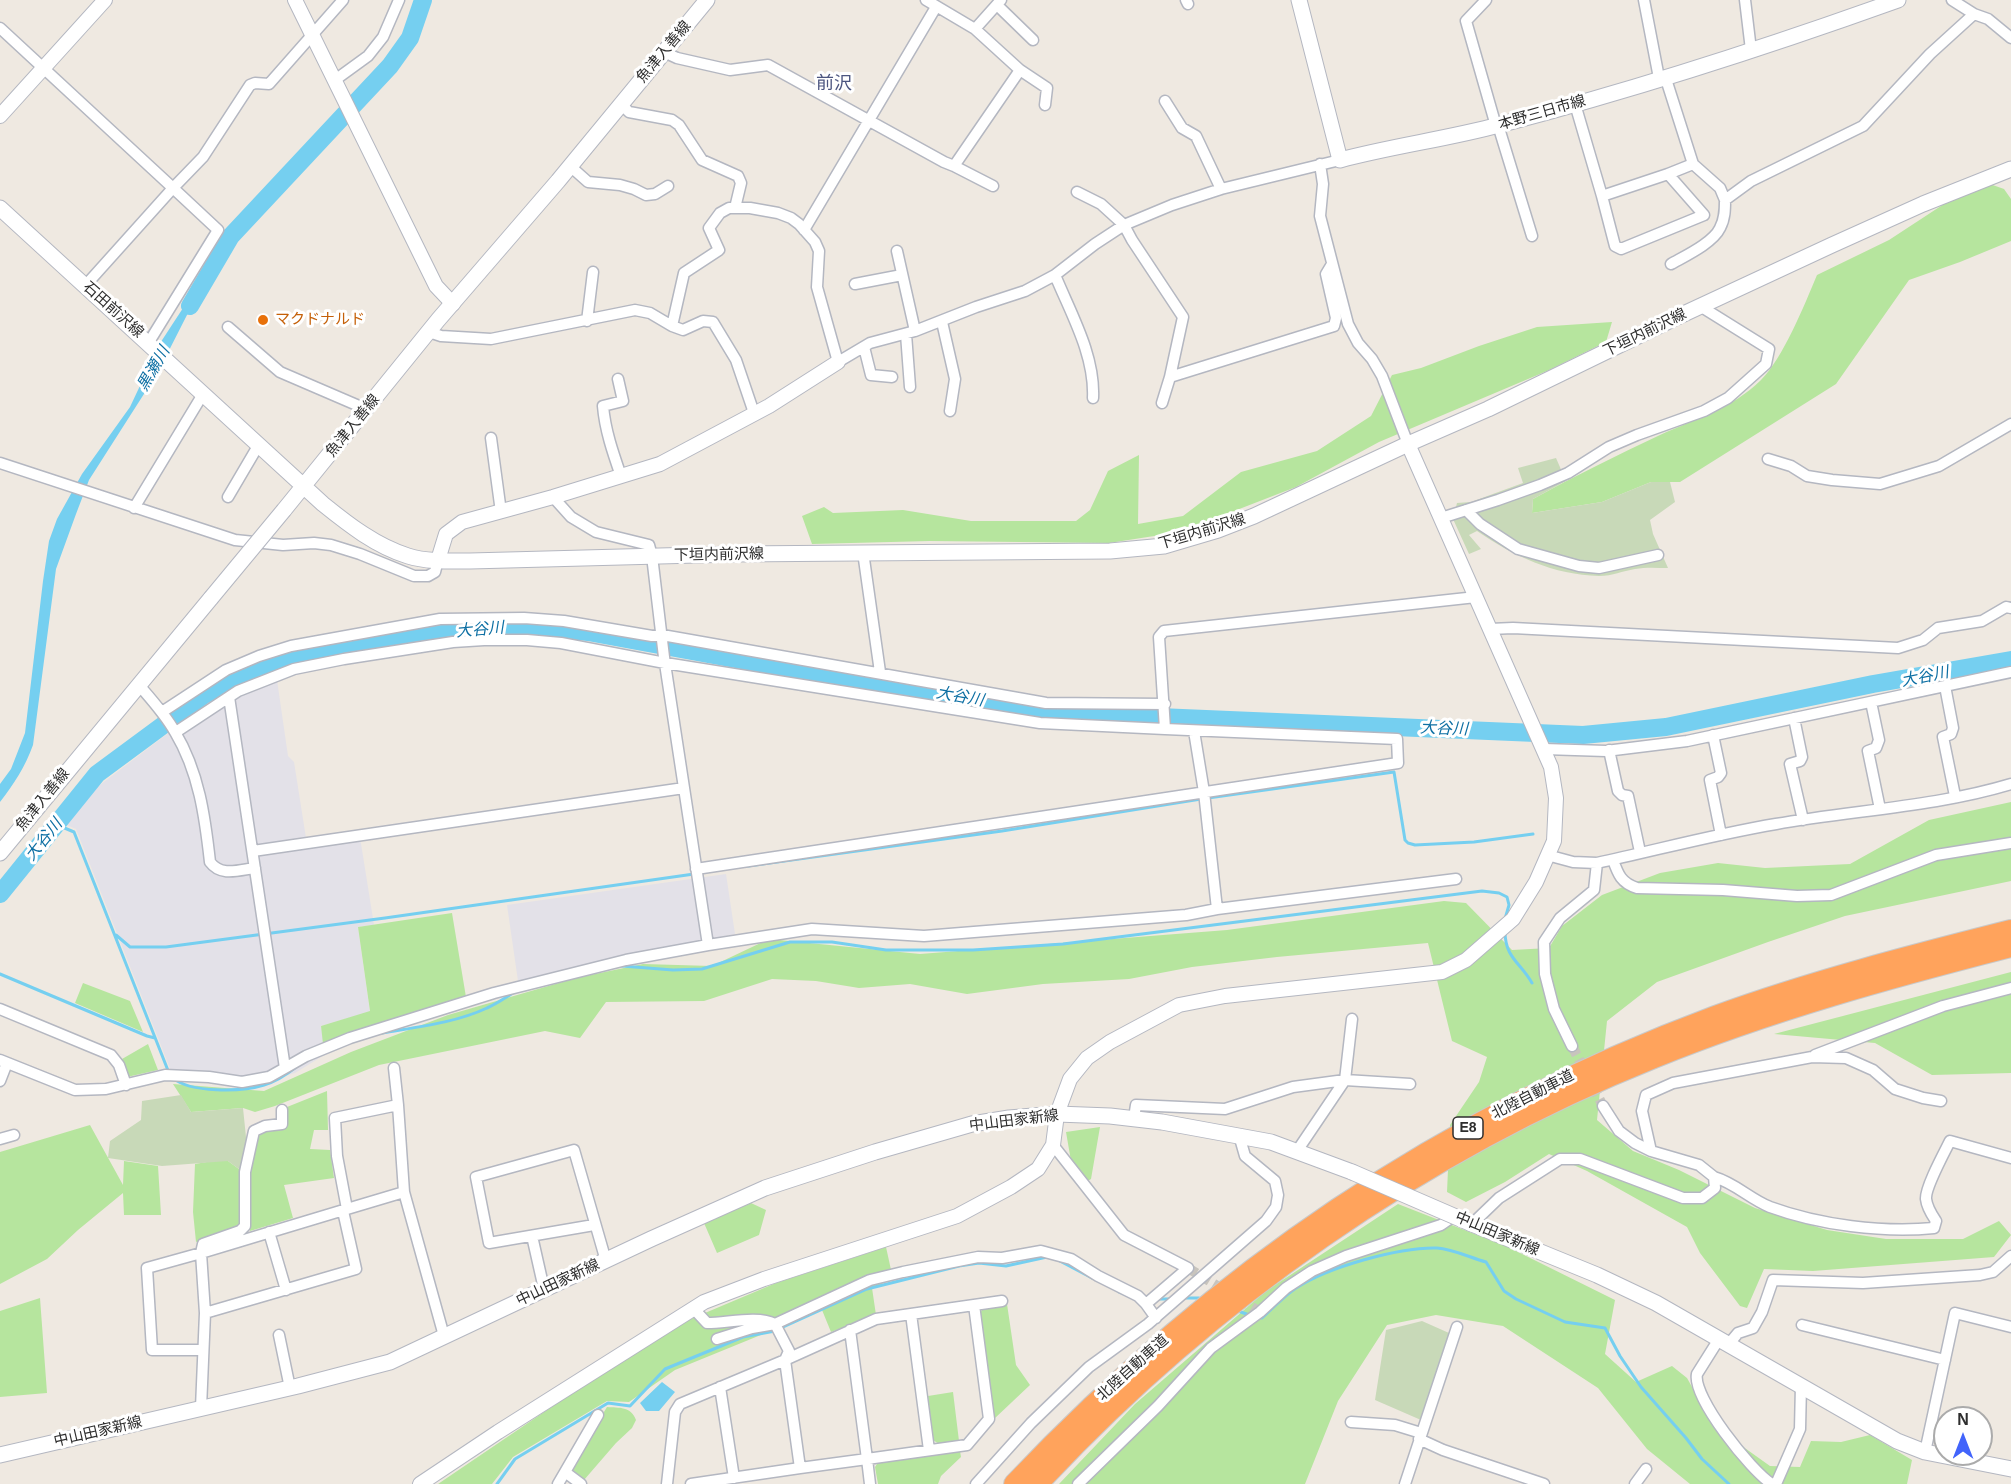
<!DOCTYPE html>
<meta charset="utf-8">
<style>
body{margin:0}
#map{position:relative;width:2011px;height:1484px;overflow:hidden;background:#efe9e1;font-family:Arial,sans-serif}
canvas{display:block}
.north{position:absolute;left:1933px;top:1406px;width:60px;height:60px;box-sizing:border-box;background:#fff;border:2px solid #ababab;border-radius:50%;rotate:0deg;font-size:16px;font-weight:700;line-height:24px;text-align:center;color:#2e2e2e}
.north::after{content:'';display:block;margin:auto;width:21px;height:27px;background:#4264fb;clip-path:polygon(50% 0,100% 100%,50% 72%,0 100%)}
</style>
<div id="map">
<canvas width="2011" height="1484"></canvas>
<div class="north">N</div>
</div>
<script>
const g = document.querySelector('canvas').getContext('2d');
g.lineJoin = 'round';
function paint(path, color) { g.fillStyle = color; g.fill(path, 'evenodd'); }
function strokePath(path, color, width, dash) { g.strokeStyle = color; g.lineWidth = width; g.lineCap = dash ? 'butt' : 'round'; g.setLineDash(dash || []); g.stroke(path); }
function drawText(font, color, halo, rows, align = 'center') {
  g.font = font + ' Arial,"Noto Sans JP",sans-serif'; g.lineWidth = 6; g.setLineDash([]); g.textBaseline = 'middle'; g.strokeStyle = halo; g.fillStyle = color; for (const [text, x, y, turn = 0] of rows) {
    g.save(); g.translate(x, y); g.rotate((+turn || 0) * Math.PI / 180); g.textAlign = isNaN(turn) ? turn : align; if (halo) g.strokeText(text, 0, 0); g.fillText(text, 0, 0); g.restore();
  }
}
paint(new Path2D(`
 M277,680L288,756L294,762L306,838L359,831L374,925L358,927L370,1012L321,1026L326,1054L295,1073L260,1083L171,1071L76,829L62,823L88,794L179,725L241,693Z
 M726,874L735,934L518,981L507,905Z`), '#e3e1e8');
paint(new Path2D(`
 M1987,183L2004,189L2011,199V241L1960,262L1909,280L1836,384L1680,482H1651L1602,502L1532,513L1533,499C1575,476 1617,455 1660,435C1695,419 1733,408 1761,380C1783,358 1804,306 1817,275L1889,240L1944,204Z
 M1612,322L1606,342L1547,371L1379,442L1296,487L1180,532L1109,543L930,541L812,544L802,516L824,507L833,513L903,510L971,521H1076L1090,510L1108,471L1139,455L1138,524L1183,516L1241,472L1317,451L1371,416L1392,375L1421,368L1479,346L1537,327Z
 M2011,802V881L1845,916L1768,942L1657,982L1607,1021L1597,1120L1633,1151L1679,1170L1755,1208L1827,1230L1886,1239H1963L1999,1221L2011,1235L1994,1257L1813,1271L1764,1269L1747,1308L1740,1306L1700,1253L1687,1227L1587,1171L1549,1154L1505,1182L1466,1202L1447,1192L1450,1125L1479,1082L1487,1057L1452,1041L1428,943L1277,957L1192,967L1129,979L1043,984L967,994L910,984L859,988L816,981L772,979L704,1001L606,1002L580,1038L545,1031L379,1065L275,1106L255,1112L243,1108L191,1112L173,1084L264,1091L351,1052L448,1015L576,978L643,964L712,966L769,939L920,954L1227,930L1444,901L1466,903L1512,950L1549,948L1562,926L1602,895L1660,873L1718,863L1765,868L1850,864L1929,820Z
 M452,913L466,997L323,1044L321,1026L370,1011L358,927Z
 M2011,972V1073L1932,1075L1875,1043L1774,1034Z
 M83,983L130,1001L143,1032L75,1003Z
 M148,1044L158,1070L127,1077L122,1059Z
 M327,1091L328,1130H314L310,1149L330,1150L334,1178L284,1185L293,1218L250,1231L249,1176L258,1132L286,1127L287,1107Z
 M90,1125L123,1185L124,1161L158,1166L161,1215H124L123,1193L78,1230L47,1259L0,1284V1152Z
 M1100,1127L1091,1179L1086,1182L1071,1161L1066,1132Z
 M218,1160L228,1161L243,1172L241,1222L238,1228L196,1242L193,1212L195,1164Z
 M751,1203L766,1210L759,1235L717,1253L704,1223Z
 M1398,1204L1508,1247L1615,1300L1605,1354L1636,1382L1672,1366L1687,1378L1714,1426L1770,1466L1800,1467L1811,1441L1841,1442L1870,1435L1912,1460L1907,1484H1690L1647,1449L1598,1388L1503,1326L1436,1315L1387,1325L1338,1401L1305,1484H1059L1135,1404L1266,1291Z
 M886,1247L893,1279L872,1288L876,1315L831,1332L822,1310L675,1370L629,1402L607,1401L513,1457L492,1484H438L578,1389L686,1321L776,1283Z
 M40,1298L47,1393L0,1397V1311Z
 M1007,1304L1016,1365L1030,1385L994,1419L979,1315L983,1308Z
 M953,1392L959,1441L939,1444L933,1440L928,1396Z
 M607,1407C619,1408 631,1406 636,1420L632,1428L616,1443L584,1480L570,1468Z
 M960,1451L961,1457L941,1476L938,1484H878L875,1467L879,1461Z`), '#b6e59e');
paint(new Path2D(`
 M1556,458L1566,481L1533,499L1532,513L1602,502L1651,482H1670L1675,502L1650,520L1653,534L1668,568C1657,568 1646,567 1635,569C1622,571 1613,576 1599,576C1554,575 1513,556 1477,531L1469,535L1481,549L1469,554L1453,519L1457,503L1471,502L1523,483L1518,468Z
 M181,1095L191,1112L243,1108L247,1147L243,1172L228,1161L162,1166L108,1158L110,1141L141,1120L142,1101Z
 M1422,1321L1449,1333V1338L1421,1420L1375,1400L1386,1330Z`), '#c8d9b8');
paint(new Path2D(`
 M217,256L158,372L89,480L76,514L56,569L33,745C25,767 14,784 0,802V784L11,769L25,733L43,581L49,541L57,519L82,474L130,407L146,373L153,354Z
 M52,826L12,889L0,900V887Z
 M662,1382L675,1392L659,1411H646L640,1403Z`), '#75cff0');
strokePath(new Path2D(`
 M1208,798L1394,772L1405,840L1408,843L1415,845L1474,842L1533,834
 M55,824L74,832L169,1073
 M748,866L1002,831L1201,799
 M1505,931C1505,958 1520,962 1532,983
 M116,935L130,947H166L385,918L694,874
 M622,966L673,970L702,969L790,942H832L886,950H973L1063,944L1482,891L1499,893L1507,897L1509,905L1505,919
 M0,974L147,1036L155,1038
 M382,1033C417,1027 455,1023 487,1008C497,1004 506,997 515,992
 M173,1078C190,1093 242,1092 264,1085C277,1081 286,1075 296,1067
 M1058,1260L1092,1278
 M1119,1292L1135,1299
 M1183,1298H1199L1203,1300
 M1156,1299H1171
 M1238,1311L1252,1316
 M1258,1317L1262,1318C1273,1308 1284,1296 1296,1288C1328,1267 1399,1247 1437,1248C1453,1249 1471,1258 1486,1262L1504,1291L1516,1299L1565,1322L1605,1328L1620,1356L1641,1387L1686,1438L1702,1459L1729,1484
 M781,1328L867,1289L959,1266L979,1263L1006,1266L1047,1257
 M497,1484L515,1459L608,1403L630,1406L665,1369L743,1337L775,1331`), '#75cff0', 3);
strokePath(new Path2D(`
 M190,306L231,236L390,66L410,38L423,0
 M0,894L97,774L204,695L247,672L303,654L477,629L536,627L588,632L757,663L1018,707L1088,714L1583,735L1666,727L1873,684L2011,660`), '#75cff0', 18);
strokePath(new Path2D(`
 M1572,1046L1603,1106
 M1188,1268L1260,1312`), '#c8c4bd', 10, [10, 5]);
const minor = new Path2D(`
 M926,0L975,29L1020,70L1047,88L1045,105
 M1186,0L1188,4
 M1486,0L1466,21L1494,119L1498,125L1532,236
 M1644,0L1659,78
 M1745,0L1751,50
 M1952,0L1974,14L1988,19L2011,38
 M997,5L1033,40
 M0,28L173,188L85,286
 M975,29L1001,0
 M664,52L677,58L730,70L768,65L944,162L954,166L1020,70
 M1665,76L1693,164
 M335,80L368,56L383,37L399,0
 M1165,101L1182,128L1196,136L1221,189
 M621,104L629,112L672,120L679,125L702,160L738,176L741,183L735,208
 M1575,104L1602,196
 M1320,164L1323,184L1320,216L1348,324L1358,343L1372,359L1382,376L1408,444
 M570,166L588,182L620,185L634,189L646,195L655,194L668,186
 M954,166L993,186
 M1668,174L1704,215L1621,249L1615,246L1602,196Z
 M1668,174L1693,164L1720,188L1725,200
 M1077,192L1101,204L1124,225L1132,240L1183,317L1170,377L1334,326L1336,318L1326,274L1332,264
 M804,230L936,7
 M897,251L915,331
 M1671,264C1685,256 1713,243 1720,228C1725,219 1725,209 1725,200L1751,181L1863,126L1930,54L1974,14
 M1055,275C1071,314 1095,355 1093,398
 M855,284L902,275
 M587,321L593,272
 M942,322L955,379L950,411
 M672,326L683,330L703,321L713,322L736,360L754,413
 M228,327L280,372L366,409
 M429,332L441,336L491,339L635,310L650,313L672,326L684,273L719,250L709,228L720,213L729,208H750L778,213L791,218L799,224L815,242L819,251L817,287L838,362L870,343L915,331L976,307L1025,291L1055,275L1095,244L1124,225L1172,205L1221,189L1340,160
 M906,334L910,387
 M149,342L218,230L173,188L203,157L250,85L255,83L269,84L343,0
 M864,347L871,375L892,377
 M618,379L623,401L603,406C605,430 613,453 621,476
 M1162,403L1170,377
 M491,438L501,512
 M1768,459L1791,466L1807,476L1832,480L1880,484L1939,466L2011,424
 M0,463L235,540L283,545L314,543L331,545L360,554L414,576H428L435,572L438,560
 M228,497L258,446
 M553,497L571,517L596,532L649,545L652,556L664,657L708,945
 M134,508L203,394
 M1466,510L1480,524L1518,549L1579,566L1599,568L1658,555
 M1441,518L1498,500L1540,485L1568,473L1609,447L1637,435L1704,411L1728,398L1766,364L1769,349L1700,306
 M863,552L880,672
 M1490,629L1513,628L1898,648L1923,640L1938,628L1982,621L2006,607L2011,608
 M138,684C151,699 165,714 175,732C199,772 205,817 210,862C221,877 239,870 255,868
 M1945,686L1953,728L1951,734L1943,737L1955,796
 M1871,702L1879,740L1876,748L1868,751L1880,809
 M162,712L226,670L259,656L291,646L440,619L524,618L564,621L652,636L662,635L1046,703L1165,704
 M1794,718L1802,757L1800,761L1790,764L1803,820
 M1194,731L1204,792L1217,909
 M176,732L238,691L294,669L344,659L453,642L484,640H527L561,643L665,663L1040,723L1165,729
 M1713,735L1721,773L1718,777L1710,780L1721,835
 M1544,749L1606,751L1687,741L2011,672
 M1609,750L1618,791L1622,795L1628,796L1640,852
 M253,851L684,788
 M1547,855L1573,862L1597,863
 M1613,860C1618,874 1621,883 1637,888L1723,890L1797,896L1831,895L1936,855L2011,843
 M696,869L1398,763L1397,739L1165,729L1159,637L1164,631L1476,597
 M0,1009L111,1055L119,1065L126,1085
 M1572,1046L1554,1009L1545,974L1544,942L1560,918L1594,890L1597,863C1657,850 1716,834 1776,824C1854,810 1935,807 2011,784
 M1815,1055L1943,1006L2011,988
 M0,1060L75,1090L106,1089L165,1075L209,1077L242,1082L269,1077L285,1068L229,697
 M285,1068L306,1056L350,1038L494,993L626,960L708,945L812,929L924,936L1186,915L1217,909L1456,879
 M394,1068L398,1105
 M0,1081L7,1063
 M1134,1118L1136,1105L1225,1109L1293,1087L1345,1080L1410,1084
 M0,1139L14,1135
 M1053,1145L1124,1235L1188,1268L1146,1304L1156,1318
 M1297,1151L1345,1080L1352,1019
 M1651,1151L1642,1111L1646,1095L1673,1083L1812,1057L1846,1058L1873,1070L1895,1089L1923,1098L1941,1101
 M1714,1177C1735,1183 1750,1199 1770,1207C1819,1225 1883,1233 1934,1228L1936,1221C1932,1215 1927,1208 1926,1199C1925,1188 1944,1153 1950,1141L2011,1158
 M347,1209L404,1192
 M1472,1224L1499,1198L1560,1159H1580L1683,1198H1702L1715,1188L1714,1177L1699,1165L1651,1151L1635,1143L1619,1131L1603,1106
 M594,1225L489,1243L476,1177L574,1150L606,1261
 M269,1232L286,1290
 M532,1236L544,1289
 M974,1305L1002,1301
 M693,1308L707,1323C728,1323 757,1315 775,1324L789,1351L785,1360
 M205,1313L356,1269L343,1211
 M911,1314L929,1450
 M1802,1325L1945,1360
 M279,1335L290,1388
 M717,1339L752,1328L775,1324L870,1280L903,1272L978,1257L1002,1258L1041,1251L1071,1259L1098,1276L1138,1296L1146,1304
 M1719,1339L1697,1374C1692,1397 1751,1471 1772,1484
 M1728,1345L1738,1333L1753,1328L1762,1312L1773,1280L1863,1283L1980,1275L1993,1272L2011,1256
 M203,1350H152L147,1268L201,1253L203,1244L240,1231L245,1226V1172L254,1131L265,1126L282,1124V1110
 M785,1360L876,1319L974,1305L989,1419L967,1445L867,1459L850,1330
 M720,1387L734,1478
 M201,1408L205,1313L201,1253L347,1209L337,1156L335,1118L398,1105L404,1192L444,1336
 M1351,1422L1395,1425L1421,1433
 M1419,1439L1443,1450L1544,1484
 M1925,1452L1955,1313L2011,1327
 M565,1472L598,1415
 M558,1484L565,1472L581,1484
 M667,1484L675,1412L680,1404L785,1360L800,1468L867,1459L870,1484
 M691,1484L800,1468
 M976,1484L1031,1423L1089,1367L1148,1324L1266,1221L1276,1207L1278,1195L1275,1181L1245,1156L1239,1135
 M1078,1484L1158,1406L1211,1348L1260,1312L1286,1288L1312,1271L1346,1256L1441,1225L1454,1216
 M1405,1484L1457,1327
 M1635,1484L1646,1469
 M1776,1484L1800,1429L1801,1385`);
const tertiary = new Path2D(`
 M295,0L436,286L453,304
 M0,116L105,0
 M438,560L446,534L462,522L553,497L660,464L769,406L838,362
 M420,1484L498,1432L704,1302L764,1279L957,1216L1011,1187L1038,1169L1053,1145L1057,1114L1070,1079L1087,1058L1110,1042L1179,1005L1225,996L1442,972L1466,960L1513,919L1536,882L1554,841L1556,798L1551,767L1408,444`);
const secondary = new Path2D(`
 M1299,0L1340,160C1392,146 1447,139 1499,125C1634,90 1767,47 1898,0
 M0,208L323,504C349,525 376,546 408,556C427,562 450,561 470,561L735,554L1110,551L1164,546L1218,530L1254,516L1408,444L1488,409L1675,318L1832,245L1923,204L2011,169
 M284,510L438,320L558,181L707,0
 M0,853L211,598
 M1472,1224L1597,1275L1656,1303L1897,1441L1925,1452L2011,1469
 M0,1455L298,1386L390,1362L651,1239L765,1188L875,1152L972,1124L1009,1118L1057,1114L1110,1116L1162,1122L1271,1142L1352,1172`);
const motorway = new Path2D(`
 M1014,1484C1215,1272 1441,1118 1715,1016C1811,981 1912,955 2011,930
 M1038,1484C1208,1301 1422,1151 1654,1058C1770,1011 1890,978 2011,947`);
strokePath(minor, '#b4b7c1', 13);
strokePath(tertiary, '#b4b7c1', 16);
strokePath(secondary, '#b4b7c1', 17);
strokePath(motorway, '#c9c9c9', 22);
strokePath(minor, '#fff', 10);
strokePath(tertiary, '#fff', 14);
strokePath(secondary, '#fff', 15);
strokePath(motorway, '#ffa35c', 20);
const secondaryBridge = new Path2D(`
 M211,598L284,510
 M1352,1172L1472,1224`);
strokePath(secondaryBridge, '#b4b7c1', 17, []);
strokePath(secondaryBridge, '#fff', 15);
for (const [x, y, r, color] of [
 [263,320,6,"#e8710a"]
]) { const dot = new Path2D(); dot.arc(x, y, r, 0, 2 * Math.PI); g.fillStyle = color; g.fill(dot); strokePath(dot, '#fff', 2); }
for (const [x, y, w] of [
 [1468,1128,30]
]) { const box = new Path2D(); box.roundRect(x - w / 2, y - 11, w, 22, 4.5); g.fillStyle = '#fff'; g.fill(box); strokePath(box, '#2e2e2e', 1.5); }
drawText('bold 14px', '#2e2e2e', null, [
 ["E8",1468,1128]
]);
drawText('15px', '#2e2e2e', '#fff', [
 ["魚津入善線",664,52,-50],
 ["本野三日市線",1542,113,-16],
 ["石田前沢線",113,310,42],
 ["下垣内前沢線",1645,333,-26],
 ["魚津入善線",353,426,-51],
 ["下垣内前沢線",1202,532,-17],
 ["下垣内前沢線",719,555,-1],
 ["魚津入善線",43,800,-51],
 ["北陸自動車道",1533,1095,-27],
 ["中山田家新線",1014,1121,-7],
 ["中山田家新線",1497,1234,23],
 ["中山田家新線",558,1283,-25],
 ["北陸自動車道",1133,1368,-42],
 ["中山田家新線",98,1432,-13]
]);
drawText('15px', '#c56008', '#fff', [
 ["マクドナルド",275,320]
], 'left');
drawText('italic 16px', '#0d6fa3', '#fff', [
 ["黒瀬川",154,369,-60],
 ["大谷川",480,630,-5],
 ["大谷川",1925,677,-11],
 ["大谷川",960,697,10],
 ["大谷川",1444,729,2],
 ["大谷川",44,840,-51]
]);
drawText('18px', '#4d5680', '#fff', [
 ["前沢",834,84]
]);
</script>
